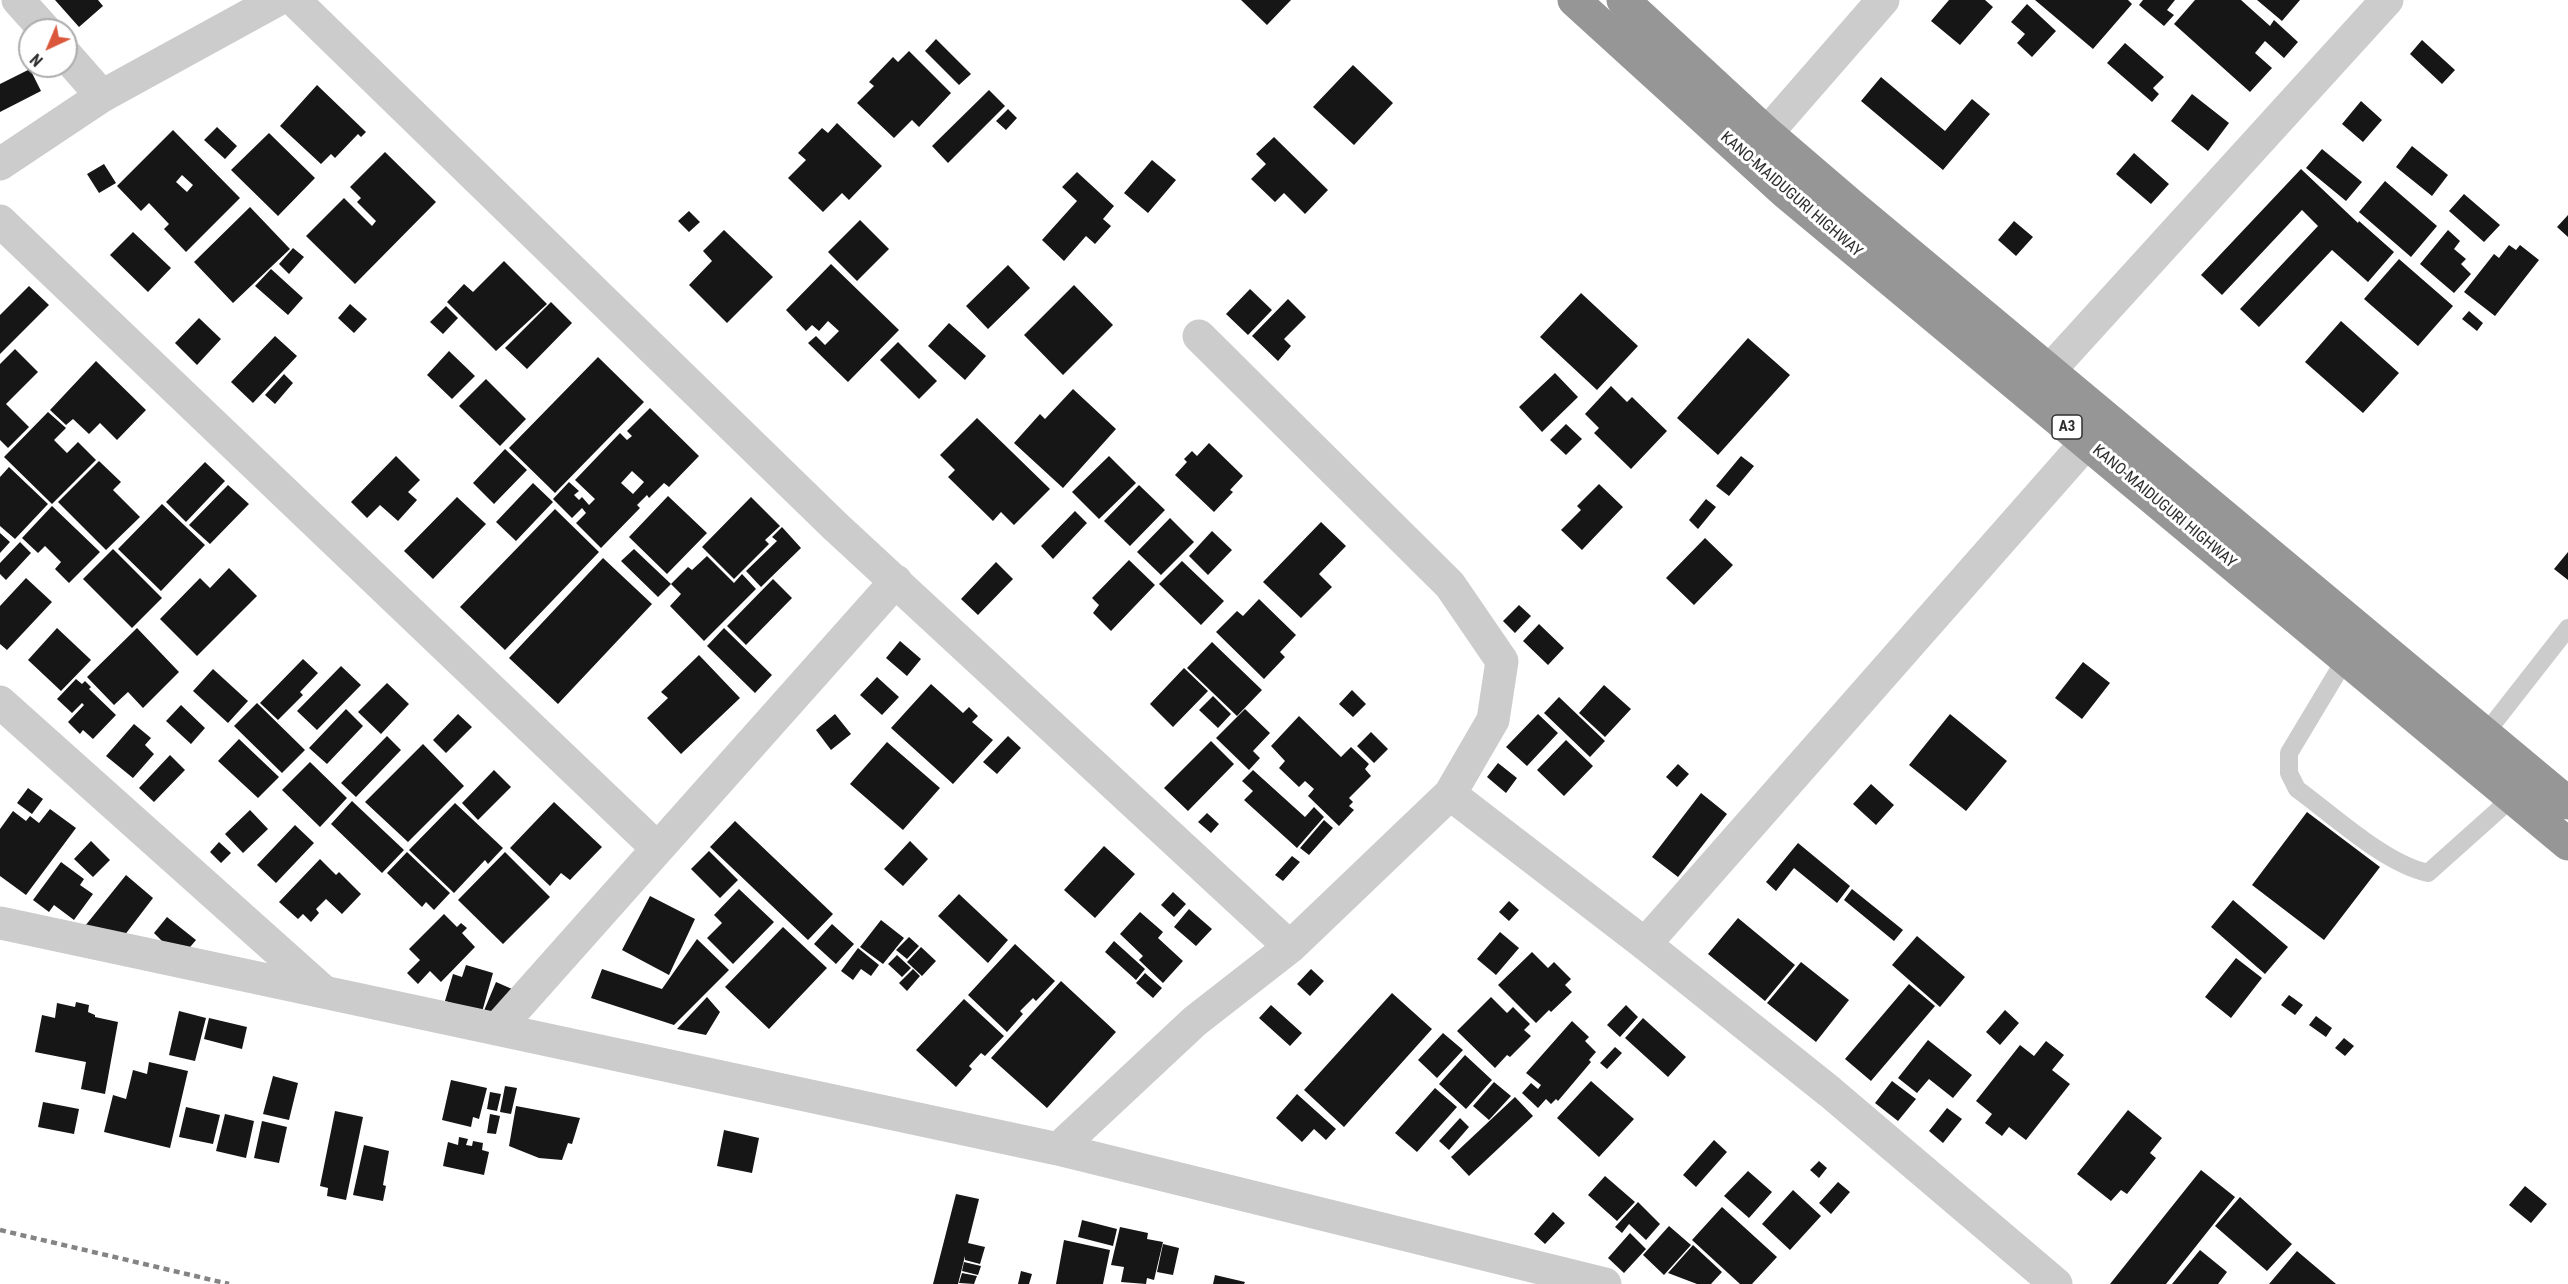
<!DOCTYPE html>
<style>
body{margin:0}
#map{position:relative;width:2568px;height:1284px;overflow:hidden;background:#fff;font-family:"Roboto Condensed",sans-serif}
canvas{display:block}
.north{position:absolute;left:18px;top:18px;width:60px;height:60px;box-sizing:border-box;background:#fff;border:2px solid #acacac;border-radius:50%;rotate:224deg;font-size:16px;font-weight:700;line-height:24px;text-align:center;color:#2f2f2f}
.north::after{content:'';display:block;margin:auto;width:21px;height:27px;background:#db573c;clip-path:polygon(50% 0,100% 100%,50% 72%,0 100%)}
</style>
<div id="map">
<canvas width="2568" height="1284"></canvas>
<div class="north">N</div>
</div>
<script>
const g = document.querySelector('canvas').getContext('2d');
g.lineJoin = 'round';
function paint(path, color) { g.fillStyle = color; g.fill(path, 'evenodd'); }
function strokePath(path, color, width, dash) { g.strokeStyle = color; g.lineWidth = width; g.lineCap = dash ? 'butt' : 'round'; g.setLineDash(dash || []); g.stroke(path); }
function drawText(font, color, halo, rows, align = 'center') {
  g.font = font + ' "Roboto Condensed",sans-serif'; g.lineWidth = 6; g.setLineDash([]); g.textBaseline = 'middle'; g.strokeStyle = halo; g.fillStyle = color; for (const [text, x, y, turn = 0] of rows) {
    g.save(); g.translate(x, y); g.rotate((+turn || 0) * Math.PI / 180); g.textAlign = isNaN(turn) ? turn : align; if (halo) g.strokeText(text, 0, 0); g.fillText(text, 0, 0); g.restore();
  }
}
paint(new Path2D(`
 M55,0H98L103,6L79,27Z
 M1241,0H1291L1267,25Z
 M1949,0H1985L1993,7L1960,45L1931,21Z
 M2035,0H2128L2132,4L2093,49Z
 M2143,0H2175L2167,10L2174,15L2164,26L2139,5Z
 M2195,0H2241L2270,26L2274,20L2298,42L2284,58L2265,41L2255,53L2272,68L2250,92L2174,24Z
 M2257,0H2300L2282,21Z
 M2027,4L2056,31L2032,57L2017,43L2025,34L2011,22Z
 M936,39L971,74L959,85L925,51Z
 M2422,40L2455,70L2442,84L2410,54Z
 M2125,43L2164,77L2153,88L2159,94L2152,102L2107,63Z
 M909,51L951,93L919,127L912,120L894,138L857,103L874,86L869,82L893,57L898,62Z
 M1353,65L1393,103L1354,145L1313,107Z
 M34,66H52L41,74Z
 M30,69L41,91L0,112V84Z
 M1881,77L1945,131L1972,99L1990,114L1943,170L1861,101Z
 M317,85L366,132L361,137L358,134L335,158L331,154L321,164L280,126Z
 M989,90L1005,106L948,163L932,146Z
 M2192,94L2229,123L2208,151L2171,121Z
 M2361,101L2382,120L2363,142L2342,124Z
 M1008,109L1017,118L1006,130L996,121Z
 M837,123L882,166L849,200L842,193L823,212L788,178L806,160L798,153L822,128L828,133Z
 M217,127L237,146L225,159L204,140Z
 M173,130L240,198L186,252L164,229L169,224L149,203L141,211L117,186ZM182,175L193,185L187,192L176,182Z
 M269,133L315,178L278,216L231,170Z
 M1274,137L1328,190L1305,214L1284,193L1275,202L1251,179L1266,164L1256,154Z
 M2412,146L2448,175L2432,196L2396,167Z
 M2322,149L2362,182L2346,201L2306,168Z
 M385,152L436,202L355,284L306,236L344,198L372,226L376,221L357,202L361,198L350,187Z
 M2134,153L2169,184L2151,204L2116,174Z
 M1152,160L1176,180L1148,213L1124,193Z
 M104,164L116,183L99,193L87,174Z
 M2301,169L2358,223L2359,221L2394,252L2368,282L2332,250L2259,327L2240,309L2318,226L2302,210L2222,295L2201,275Z
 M1077,172L1114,206L1103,219L1111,226L1095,244L1086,236L1064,261L1042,240L1077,201L1062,187Z
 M2385,181L2437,226L2411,257L2359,212Z
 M2464,194L2500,225L2484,242L2449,211Z
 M250,207L290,249L233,303L194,262Z
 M689,211L700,222L689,232L678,221Z
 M2568,215V237L2557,227Z
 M860,220L889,249L857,281L828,252Z
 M2014,221L2033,237L2016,256L1998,240Z
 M724,230L773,277L727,323L689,285L712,261L703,251Z
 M2448,230L2460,241L2454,249L2466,259L2461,264L2471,274L2454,293L2420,264Z
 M133,232L171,268L148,292L110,255Z
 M2509,245L2516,250L2520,245L2539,260L2495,316L2464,292L2494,254L2499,258Z
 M293,248L304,257L289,274L279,264Z
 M2399,259L2453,306L2418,346L2364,299Z
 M504,261L547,304L496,351L447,302L464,284L473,292Z
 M831,264L899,330L848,382L808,343L816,336L825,345L839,331L828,321L819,331L812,325L806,331L786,310Z
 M1008,265L1030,288L988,329L966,306Z
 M271,269L303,298L288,315L255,286Z
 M1074,285L1113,325L1063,375L1024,335Z
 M29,286L49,305L0,354V315Z
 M1250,289L1272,310L1248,335L1226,314Z
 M1581,293L1638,346L1597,390L1540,337Z
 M1288,299L1306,317L1284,339L1291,346L1278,361L1252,336Z
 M551,302L572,323L527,369L505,348Z
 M350,304L367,319L354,333L338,318Z
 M446,306L458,318L443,334L430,322Z
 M2469,311L2483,323L2477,331L2462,319Z
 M199,318L221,339L197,365L175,343Z
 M2341,321L2399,373L2363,413L2305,362Z
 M949,323L986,356L965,380L928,346Z
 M275,336L297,356L253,403L231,382Z
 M1748,338L1790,375L1718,455L1677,418Z
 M898,342L937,381L919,399L880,360Z
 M15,349L38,372L6,404L29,427L8,448L0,440V364Z
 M449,351L475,376L452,399L427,375Z
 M598,357L644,402L555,493L509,448Z
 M96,361L146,410L117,440L100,423L89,434L73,419L66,425L50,410Z
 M1555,373L1578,397L1542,432L1519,407Z
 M284,374L293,383L275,404L265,395Z
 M486,379L526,419L500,446L459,406Z
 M1611,386L1627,402L1632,397L1667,431L1631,469L1594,433L1599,428L1585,414Z
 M1073,389L1116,429L1063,488L1014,443L1040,414L1045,419Z
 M650,408L699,456L669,487L664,483L649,498L647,495L637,505L640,508L601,548L576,523L586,513L582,508L572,518L553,499L569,482L579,491L574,495L579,500L582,497L589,505L595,499L575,480L620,433L627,440L632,436L627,431ZM632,471L644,482L633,494L621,483Z
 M48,412L66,428L54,440L67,453L78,442L96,460L52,504L4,457Z
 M977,418L1050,489L1014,525L1001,512L993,521L948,477L955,470L940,455Z
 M1566,424L1582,439L1566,455L1550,440Z
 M1209,443L1243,476L1230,490L1233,492L1214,512L1175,475L1187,462L1184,459L1192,451L1197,456Z
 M505,449L527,470L494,504L473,483Z
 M396,456L420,480L408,492L417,500L398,521L380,505L367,518L351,502Z
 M1109,456L1136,483L1099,519L1072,492Z
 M1741,456L1754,466L1729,496L1716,486Z
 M99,461L121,482L113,490L140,517L106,550L58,502Z
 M205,462L225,481L186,522L166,502Z
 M9,467L48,504L15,539L0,526V477Z
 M533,483L553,502L516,541L496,522Z
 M1599,484L1623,507L1582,550L1561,530L1581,510L1577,506Z
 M228,485L249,504L210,544L189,525Z
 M1139,485L1165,510L1130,546L1104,521Z
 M668,496L707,533L667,574L629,537Z
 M457,497L486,524L433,579L404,551Z
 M751,497L780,526L765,540L769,544L734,579L702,547Z
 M1706,499L1716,507L1698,529L1689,520Z
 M162,504L205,545L161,591L118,549Z
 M52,506L100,552L69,583L55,569L61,562L45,546L38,553L22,538Z
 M555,509L599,552L505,650L460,607Z
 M1075,511L1087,523L1053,559L1041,546Z
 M1170,518L1194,542L1161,575L1137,552Z
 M1321,522L1346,546L1319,574L1332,587L1301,618L1263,582Z
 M782,527L801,548L761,587L746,571L777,541L772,537Z
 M1212,531L1232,550L1208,575L1189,556Z
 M0,533L10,542L0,553Z
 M1705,538L1733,565L1694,605L1666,578Z
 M20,542L31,553L6,580L0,574V563Z
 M113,549L162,598L132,628L83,579Z
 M634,549L671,584L658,597L621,561Z
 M2568,552V580L2554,569Z
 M707,556L734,583L742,574L756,589L704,641L670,606L681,594L671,584L688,567L692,570Z
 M603,558L652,604L558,704L509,658Z
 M1129,560L1155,585L1111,631L1093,613L1099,605L1092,598Z
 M1182,561L1224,601L1201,625L1159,584Z
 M996,562L1013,579L978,615L961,599Z
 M229,568L257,596L197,656L160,619L200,578L210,588Z
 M26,578L52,602L7,650L0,644V606Z
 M773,579L792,598L746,645L727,626Z
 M1259,599L1296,635L1280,652L1285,657L1264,679L1216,632L1237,611L1243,616Z
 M1519,605L1531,616L1515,633L1503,621Z
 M1539,624L1564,648L1548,665L1523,641Z
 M57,628L91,660L61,691L28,660Z
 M137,628L179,672L143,708L128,692L114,705L87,677Z
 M724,628L772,675L755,693L707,646Z
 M900,641L921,659L907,676L886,658Z
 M1212,642L1262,690L1237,716L1187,668Z
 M699,655L740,698L681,754L647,718L668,698L661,692Z
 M303,659L318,673L300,692L303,695L278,720L260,703Z
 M2083,662L2110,683L2082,719L2055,698Z
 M341,666L361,685L317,730L297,711Z
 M1184,668L1208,691L1173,727L1150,704Z
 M213,669L248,701L228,723L193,691Z
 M877,677L899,697L882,715L860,695Z
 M76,679L82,684L85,681L91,687L89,689L116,715L93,739L83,730L80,734L68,722L84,705L82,703L72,713L57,699Z
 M387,683L409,704L381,734L358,712Z
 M931,684L963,713L969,707L978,716L972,722L993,740L953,784L891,728Z
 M1604,685L1631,709L1605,737L1579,713Z
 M1352,690L1366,704L1353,717L1339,704Z
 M1213,696L1231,714L1218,728L1199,710Z
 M1559,697L1605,741L1590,757L1544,713Z
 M257,703L305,750L282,773L234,726Z
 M181,705L205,728L191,744L166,721Z
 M346,709L363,726L327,764L309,748Z
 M1245,709L1270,733L1253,751L1260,758L1249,770L1216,738Z
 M458,714L472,727L446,753L433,740Z
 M835,714L851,734L831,750L816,730Z
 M1538,714L1558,733L1527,766L1506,747Z
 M1950,714L2007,761L1966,811L1909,765Z
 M1299,716L1341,757L1351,747L1369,764L1365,769L1371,776L1349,798L1353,802L1349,806L1354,810L1339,826L1308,796L1314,789L1305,781L1299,787L1279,768L1285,761L1271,746Z
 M134,724L151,738L145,745L154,754L133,778L106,756Z
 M1371,732L1388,749L1374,763L1357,746Z
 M387,736L401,750L356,797L341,783Z
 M1008,736L1021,748L997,774L983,762Z
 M239,739L279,777L258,798L218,761Z
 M1566,740L1593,766L1564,796L1537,770Z
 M1211,741L1234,764L1188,811L1164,788Z
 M887,742L940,788L903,830L850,784Z
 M423,744L464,786L408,842L365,802Z
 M170,755L185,770L154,802L139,788Z
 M310,762L347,798L320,827L282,790Z
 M1498,763L1517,778L1506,793L1487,777Z
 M1678,764L1689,774L1677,787L1666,777Z
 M494,770L511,787L478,820L462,803Z
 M1253,770L1305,817L1314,807L1324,817L1297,848L1244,800L1253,791L1242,781Z
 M1871,784L1894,805L1876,825L1853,804Z
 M28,788L43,799L32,814L17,803Z
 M1701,793L1727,814L1678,877L1652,857Z
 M352,801L404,850L382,873L331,824Z
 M554,802L602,847L570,880L561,873L550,886L510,848Z
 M455,803L503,848L488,864L485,860L454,893L409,850Z
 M50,809L76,828L26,895L0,876V829L13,811L26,821L30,816L39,823Z
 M250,810L268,829L243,853L225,834Z
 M2307,812L2380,867L2324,940L2252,885Z
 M1207,813L1219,824L1211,833L1198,822Z
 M1324,820L1333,828L1309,855L1300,848Z
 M735,821L833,914L808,940L710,847Z
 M295,825L314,843L276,883L257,865Z
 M91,841L110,860L93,877L74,859Z
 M910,841L928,859L903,886L884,869Z
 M219,842L231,853L221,863L210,852Z
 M1798,843L1850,886L1837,903L1794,868L1776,891L1766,882Z
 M1104,846L1135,874L1095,918L1064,890Z
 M709,851L738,880L720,898L691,869Z
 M407,852L450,893L434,910L426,902L422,907L387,873Z
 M505,852L550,897L503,944L458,900Z
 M1292,856L1300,862L1283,881L1275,875Z
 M320,859L336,875L339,872L361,894L342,914L326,899L316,909L319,913L311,922L303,914L298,919L279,902Z
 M61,862L84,879L80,885L93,894L74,920L54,905L49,912L33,900Z
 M126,875L153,898L124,936L85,926Z
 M739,889L774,922L733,964L707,938L722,923L714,915Z
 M1852,889L1903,930L1894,941L1844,900Z
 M1173,892L1186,904L1174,917L1161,905Z
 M959,894L1008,940L988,963L938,916Z
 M650,896L695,919L669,975L622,950Z
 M2233,900L2288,947L2265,974L2211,927Z
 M1509,901L1519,910L1509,921L1499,912Z
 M1189,909L1212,929L1196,946L1174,927Z
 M1140,912L1163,932L1158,938L1183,961L1163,983L1139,960L1143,956L1120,934Z
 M444,914L457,927L461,923L467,928L462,933L475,947L441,982L430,971L418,984L407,973L420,960L409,949Z
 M167,917L196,940L180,959L154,933Z
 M1738,918L1795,965L1765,1001L1708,954Z
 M881,920L904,938L883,964L860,947Z
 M832,924L854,944L836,964L814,944Z
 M783,927L827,968L769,1029L725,987Z
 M1500,932L1519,948L1496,975L1477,959Z
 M1917,936L1965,977L1940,1007L1892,965Z
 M909,937L919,946L907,959L896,950Z
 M697,939L729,970L674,1025L591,998L602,969L662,989Z
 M1114,941L1145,969L1136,980L1105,952Z
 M1015,944L1055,981L1036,1001L1033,998L1020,1011L1023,1014L1007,1032L968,995Z
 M921,947L936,961L922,976L907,962Z
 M858,948L879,965L871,976L861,969L853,980L841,971Z
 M1532,952L1548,968L1554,962L1571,979L1565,985L1572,992L1551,1012L1549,1010L1536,1023L1498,985Z
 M897,955L911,968L902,977L888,964Z
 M2236,958L2262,978L2231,1018L2205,997Z
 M1801,962L1849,1000L1816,1042L1767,1003Z
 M466,965L493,973L482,1012L445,1001L453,974L462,977Z
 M913,969L920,976L907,991L899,983Z
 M1311,969L1324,981L1310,996L1297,984Z
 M1145,973L1162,988L1153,998L1136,983Z
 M1061,981L1116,1032L1047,1108L991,1058Z
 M496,982L512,989L499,1020L483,1013Z
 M1909,984L1935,1006L1871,1081L1845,1059Z
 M1392,993L1432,1029L1344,1127L1304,1090Z
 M2289,995L2303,1005L2295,1015L2281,1005Z
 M707,997L720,1012L706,1035L677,1029Z
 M1491,997L1507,1013L1513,1007L1530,1024L1524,1030L1531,1036L1510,1057L1507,1055L1495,1068L1457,1031Z
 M964,999L1004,1036L985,1056L981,1053L969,1066L972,1069L956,1087L916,1050Z
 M76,1002L89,1005L88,1012L95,1015V1017L118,1022L105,1094L81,1089L86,1062L35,1052L42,1015L55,1018L57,1003L75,1007Z
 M1271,1005L1302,1033L1290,1046L1259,1018Z
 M1626,1005L1638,1017L1620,1037L1607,1025Z
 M2005,1010L2019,1023L2000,1045L1986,1032Z
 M179,1011L206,1018L195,1061L169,1055Z
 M2316,1016L2332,1028L2326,1037L2309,1025Z
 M209,1018L247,1027L242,1049L204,1039Z
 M1643,1018L1686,1057L1668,1077L1625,1038Z
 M1572,1021L1589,1037L1585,1041L1596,1052L1589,1060L1591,1062L1558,1101L1556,1099L1551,1104L1546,1099L1538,1108L1522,1093L1531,1083L1538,1089L1541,1085L1526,1073Z
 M1443,1033L1463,1050L1437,1078L1418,1060Z
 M2344,1038L2354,1046L2345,1056L2335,1048Z
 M1928,1040L1972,1075L1953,1098L1929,1079L1917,1093L1898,1078Z
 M2046,1041L2064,1055L2052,1070L2070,1084L2026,1140L2009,1127L2002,1136L1985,1123L1992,1114L1976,1101L2020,1045L2034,1056Z
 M1615,1047L1622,1053L1607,1069L1600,1063Z
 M1465,1055L1492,1080L1466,1109L1439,1084Z
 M149,1062L188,1071L170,1148L104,1132L113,1095L126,1099L133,1070L147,1074Z
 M273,1076L298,1083L289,1120L263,1114Z
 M451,1080L487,1088L479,1119L473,1117L471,1127L442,1120Z
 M1591,1081L1634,1119L1599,1157L1557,1118Z
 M1892,1081L1916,1099L1898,1121L1875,1103Z
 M1494,1082L1511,1096L1489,1120L1473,1106Z
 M505,1086L517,1088L511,1114L500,1112Z
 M1435,1088L1457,1107L1417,1152L1395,1133Z
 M490,1092L501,1094L497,1111L487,1109Z
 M1297,1094L1336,1129L1326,1140L1314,1129L1302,1142L1276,1118Z
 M1515,1097L1533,1116L1469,1176L1451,1157Z
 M43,1102L79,1109L74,1134L38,1127Z
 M516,1106L580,1118L572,1144L568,1143L562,1160L539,1158L509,1146Z
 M186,1107L220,1115L213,1144L179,1137Z
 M1947,1108L1962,1119L1943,1143L1929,1131Z
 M2128,1110L2162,1138L2150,1153L2156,1158L2127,1194L2121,1190L2111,1201L2077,1174Z
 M335,1111L363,1117L346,1200L327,1196L328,1188L320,1186Z
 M225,1114L254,1121L246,1158L216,1151Z
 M490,1114L500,1116L496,1134L487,1133Z
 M1460,1118L1469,1127L1449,1150L1439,1141Z
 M262,1121L287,1127L279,1163L254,1158Z
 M724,1130L759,1138L752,1173L717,1166Z
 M459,1137L468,1139L466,1145L472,1146L473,1141L483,1143L482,1150L489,1152L484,1175L443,1166L448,1142L458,1145Z
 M1714,1140L1727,1152L1696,1187L1683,1175Z
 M364,1145L389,1151L383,1185L386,1186L383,1201L353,1195Z
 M1819,1161L1827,1168L1819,1178L1810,1170Z
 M2201,1170L2235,1197L2166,1284H2110Z
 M1748,1171L1772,1192L1749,1218L1724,1196Z
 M1605,1176L1635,1202L1617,1221L1588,1195Z
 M1838,1182L1850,1192L1831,1214L1819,1203Z
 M2525,1186L2547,1204L2531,1223L2509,1205Z
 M1793,1190L1821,1216L1790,1250L1762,1224Z
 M956,1194L979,1199L968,1243L985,1247L980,1264L965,1260V1256L958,1284H933Z
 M2240,1197L2292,1244L2267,1271L2215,1226Z
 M1638,1202L1660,1224L1646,1240L1629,1224L1622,1233L1615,1227Z
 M1722,1207L1777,1257L1752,1284H1740L1692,1240Z
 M1553,1212L1565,1223L1545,1244L1534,1234Z
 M1082,1220L1117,1229L1113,1246L1078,1237Z
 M1669,1226L1691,1245L1664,1275L1643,1255Z
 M1120,1227L1148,1233L1147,1239L1163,1242L1154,1280L1147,1278L1146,1284L1121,1282L1124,1267L1111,1265Z
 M1630,1233L1646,1249L1624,1273L1608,1258Z
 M1064,1240L1110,1250L1103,1284H1056Z
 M1163,1244L1179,1248L1173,1275L1157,1272Z
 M1693,1245L1722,1272L1711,1284H1697L1668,1273Z
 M2200,1250L2227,1272L2218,1284H2172Z
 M2297,1251L2336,1284H2269Z
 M964,1262L981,1266L978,1275L962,1271Z
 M1021,1271L1032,1274L1029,1284H1018Z
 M962,1273L977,1276L974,1284L959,1283Z
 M1215,1275L1245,1282L1244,1284H1213Z`), '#161616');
strokePath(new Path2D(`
 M2346,658L2289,753V773L2297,789C2333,815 2385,864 2428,873L2513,797
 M2485,734L2568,628`), '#ccc', 18);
strokePath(new Path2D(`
 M18,0L45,30
 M294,0L835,526L1290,947
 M66,55L102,96
 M1767,133L1883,0
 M0,164L102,96L277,0
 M0,221L657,848
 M2050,370L2387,0
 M0,702L322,990
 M1450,794L1645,944L1830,1092L2056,1284
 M0,923L1058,1149L1605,1284
 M1645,944L2086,443
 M498,1028L896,581
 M1058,1149L1195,1021L1290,947L1450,794L1493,720L1502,661L1450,585L1199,336`), '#ccc', 33);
strokePath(new Path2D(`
 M1574,0L1785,192L2568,844
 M1623,0L1767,133L1851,205L2568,803`), '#969696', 33);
strokePath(new Path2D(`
 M0,1230L229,1284`), '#848484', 4.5, [6, 4.5]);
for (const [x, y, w] of [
 [2067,427,30]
]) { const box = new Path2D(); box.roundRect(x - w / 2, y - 12, w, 24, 4.5); g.fillStyle = '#fff'; g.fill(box); strokePath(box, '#2f2f2f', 1.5); }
drawText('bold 15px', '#2f2f2f', null, [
 ["A3",2067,427]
]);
drawText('16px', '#2f2f2f', '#fff', [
 ["KANO-MAIDUGURI HIGHWAY",1791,195,41],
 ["KANO-MAIDUGURI HIGHWAY",2164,507,40]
]);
</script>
